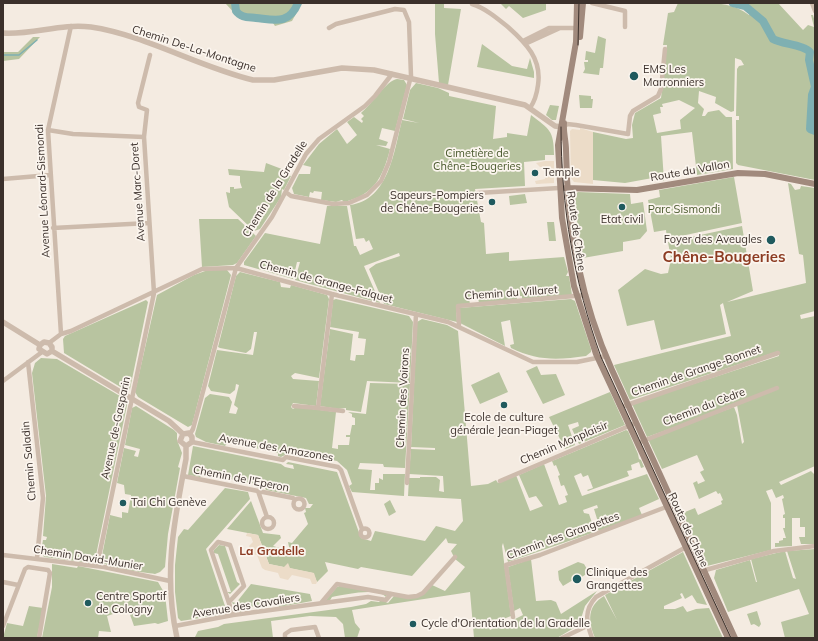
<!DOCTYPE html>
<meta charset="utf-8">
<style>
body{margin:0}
#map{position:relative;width:818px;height:641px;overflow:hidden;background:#f4ebe1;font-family:Mulish,sans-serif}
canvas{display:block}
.frame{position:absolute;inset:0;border:4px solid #3b302b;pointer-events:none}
</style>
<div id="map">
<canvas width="818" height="641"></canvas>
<div class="frame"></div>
</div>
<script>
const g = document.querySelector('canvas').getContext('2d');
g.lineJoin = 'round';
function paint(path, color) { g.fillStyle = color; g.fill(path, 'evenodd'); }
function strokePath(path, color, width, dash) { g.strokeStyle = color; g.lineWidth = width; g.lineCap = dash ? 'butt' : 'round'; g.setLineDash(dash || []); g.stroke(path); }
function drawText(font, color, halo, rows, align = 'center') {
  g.font = font + ' Mulish,sans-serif'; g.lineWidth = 3.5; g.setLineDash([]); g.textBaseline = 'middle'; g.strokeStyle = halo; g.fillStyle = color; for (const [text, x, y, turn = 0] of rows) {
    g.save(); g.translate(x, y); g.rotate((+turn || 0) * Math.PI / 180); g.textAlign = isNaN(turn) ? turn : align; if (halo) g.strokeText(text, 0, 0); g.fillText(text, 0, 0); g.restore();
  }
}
paint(new Path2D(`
 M225,3H302L292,21L275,26L273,23L240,19Z
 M435,3H444V8L461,9L448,85L439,83L435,34Z
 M500,3H546V10L523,18L509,6L506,9Z
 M678,3C703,3 730,0 749,15L753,8L743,3H778L803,30L808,25L814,27L811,15H813L815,22V180L738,165L736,163V120H739V116H736L737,69L739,66L744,65L741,60L735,58L734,111L731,112L715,103L716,97L699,91L698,103L704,109L702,116H705L708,112L719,110L726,117H732L733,169L697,175L692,132L661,136L664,181H660L658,177L625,183L593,180V132L626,139L633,138L632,125L635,113L661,98L667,45H663L668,13L674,12ZM679,100L695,108L680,120L681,129L657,133L653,115L661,113L660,107H663L662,104Z
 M598,36L606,39L603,68H600L599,75L583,73L585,69L584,62H588V60H585L586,51L595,53Z
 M33,37H40L19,59L3,61V52H18Z
 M482,44L512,66L527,69L530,58L534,72V78L477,67Z
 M397,79L404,80L407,85L395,131L382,128L379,139L388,142L386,146L376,145L390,149C383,177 374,195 344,202L342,200L336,202L321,200L322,192L314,191L313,193L310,192L309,197L294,194L292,188L299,174H310L311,167L303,165L319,144L337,129L347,144L357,135L347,122L354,117L362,123L363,121L361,119L364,116L361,113C371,105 387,80 397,79Z
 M416,83L438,88L449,93V96L496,106L493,139L507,137V133L527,136L531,115C549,129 554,130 554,155H545V160L524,162L525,186L475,189L481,222L484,223L486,254L509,252V261L564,257L568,272L566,276H569L572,295L522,300V296H517V300L479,303L478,298L469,299L470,304L456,305L457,322L384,304L369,269L376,264L400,256L399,253L364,266L380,303L295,280L300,262H297L293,279L244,265V262L265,233L320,244L327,206H347L354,246H356L360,255L373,249L369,240L366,242L364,238L356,239L350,205C389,200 394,151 402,120L419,123L403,119L410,90Z
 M579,95L591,96V99H593L592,108H580Z
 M550,105L559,106L556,120H552L546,115Z
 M266,163L287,171L286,175L291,176L284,190L282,189L281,197L260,229L254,231L229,207L226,192L230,193V187H234V189L242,188L240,182V176L229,175L228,169L264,172Z
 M734,177L742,223L667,239L666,230L654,232L648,200L660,197L659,190Z
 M788,183L791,184L795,190L800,189L801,186L815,188V311L800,315L801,319L815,316V466L779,482L781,485L811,471L815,475V544H801L799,537H805V527H800V518H792V546L775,547V543H779V541L783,540V538H786L783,528H785V518H783V515L785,514L782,499L784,498L783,495L776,498L772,489L766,491L771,503V550L707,566L681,510L685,512L695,508L698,515L722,504L721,501L723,500L720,493L718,494L716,491L699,499L693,483L697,481L698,484L705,481L700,472L704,470L697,455L662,469L648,439L734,407L737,415L742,444L744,442L737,405L647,437L632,404L779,356V351L630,400L614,365L731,336L723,303L720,305L726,334L661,350L654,320L627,326L618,290L645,269L661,274L668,273L671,259L668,242L742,226L753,291L727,302L806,283L803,255L799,254Z
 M578,192L630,194L631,204L643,202L647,231L640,239L623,242V251L583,258L573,196Z
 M525,194L527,203L510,205L509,196Z
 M199,219H238L256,236L237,263L233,265L202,267Z
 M547,222H554L556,241H549Z
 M208,270H227L231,275L192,425L188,427L138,397L135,392L157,295L194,275Z
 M240,272L280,282L281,287L290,288L291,285L327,295L329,299L319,378L295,373L291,376L293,379L319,381L316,406L293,403L291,407L293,409L296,407L336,412L332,448L338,449V445H349L350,437H346V435H350L352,425H355V418L352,417V414L348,412L366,414L370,383L410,384L405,468L384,467L383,464L360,463L358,469L372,470L370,490H375V483H379V478L383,480V474H405L404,496L352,492L349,486L352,484L347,470L337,461L291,452L281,457L278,456V453L228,442L225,446L206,442L196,437L195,434L205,398L210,394L229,397L232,402L229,413L236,414L238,408L234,405L239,385L236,384L235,390L230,394L211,391L208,386L217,350L253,355L257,332H254L251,349L246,353L220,348L218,347L236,276Z
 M336,299L409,316L413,322L410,383L367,381L361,412L346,410V408L338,409L320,406L330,329L353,334L350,360L355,361L356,355H364L366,339L358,338L359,332L330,327L333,300Z
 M571,299L575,301L591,349V352L586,356C558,360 537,361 511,348L510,345L514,344L510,320L501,322L505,346L460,323L459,308Z
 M146,300L148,302L130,389L127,391L64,353L63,339L65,336Z
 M422,319L447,325L458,331L471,486L488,484L496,480L498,483L516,475L530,511L543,506L536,496L529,498L519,475L544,464L559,505L567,502L565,496L568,495L564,485L561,486L558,476L560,475L556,465L554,466L552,461L626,430L628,431L638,454L639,459L641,460L644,467L641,468L639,462L631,465L632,470L627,471L629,476L588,491L587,490L593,488L588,475L583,477L581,473L574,476L582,496L647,474L659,499L639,508L642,515L599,531L596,526L598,522L594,509L598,508L597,505L583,510L584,513L589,514L595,532L508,562L503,543L502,546L511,616L488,625L490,630L506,622L509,630L507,623L523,615L520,608L514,611L508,567L531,559L536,601L551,600L556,602L561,614L597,591L585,606L579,625L557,638H474L470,592L352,610L355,623L360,629L357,638H345L343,624L336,617L310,616L271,621L273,638H188L195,637L198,631L218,627L224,624L351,607L366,604L371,601L379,602L381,600L388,603L394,596C415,600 416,599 432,585L445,591L465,567L455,559L451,551L457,544L448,543L446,538L412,576L361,567L358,569L325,562L328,571L317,582L313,573L269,564L258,535L227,529L251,501L263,533L280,535L281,538L273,546L290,551L288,542L292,543L308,524L304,513L306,512L305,508H310L313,504H309L306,498L266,490L265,488L255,487L256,484L204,474L200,477L188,475L193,446L281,464L285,467L294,469L293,465L286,464L288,462L337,472L361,538L371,541L375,531L425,541L436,526L455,531L463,521L461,499L408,496L409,478H420V477H436L440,480L439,491L444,492L443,476L409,474L411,449L435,450V448L411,447L417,322Z
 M41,358L57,359L125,399L127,405L95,560L91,563L44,557L41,552L43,540H46L47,537L43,536L46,496L32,373L35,363Z
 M537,366L541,375L556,374L565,395L543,404L526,371Z
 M499,372L508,392L480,404L471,385Z
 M610,392L625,425L579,444L572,429L579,426L578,422L568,425L575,445L565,449L549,417Z
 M136,406L174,430L177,433V440L182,453L178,467L180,468L168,534L165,567L160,572L155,574C143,572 107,569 101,561L110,515L122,518V512L128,513L131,495L125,494L124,485L117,483L124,448L136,451L134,456L138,457L140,449L125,445L132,408Z
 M225,488L248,492L250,499L206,549L227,612L225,614L181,621L178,618L175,592V565L178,537L184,529L188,530Z
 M390,500L396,512L389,516L384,504Z
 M219,545L225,546L237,582L240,584L230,594L227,592H231L218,554L214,553V550Z
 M815,549V638H785L781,622L809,614L799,589L728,612L714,578L716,570L750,560L756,582H757L751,559L785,551L793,578L796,579L787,551Z
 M683,552L707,605L697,603L692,595L685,599L682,593L680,594L682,598L664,606V609H675L683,606L687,612L696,609L709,608L723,638H595C588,621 587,606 604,596L617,620L605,595Z
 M578,562L584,564L587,569L590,568L591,571L574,582L573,580L563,586L559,580L558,571Z
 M52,564L77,568L78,566L158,582L165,594L168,621L158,624L155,623L134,626L126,603L123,607L116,609L113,614L107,616L111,632L99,631L98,638H42L52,587Z
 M251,584L310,594L312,601L279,607L278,603L241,608V613H237L232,602L236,603Z
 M342,585L387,595L386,597C376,587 345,595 332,597L329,602L325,601L337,587Z
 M29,606L43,608L37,638H3L7,623L23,626Z
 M757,611L761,624L759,627L754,624L751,625L747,614Z`), '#b8c4a0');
paint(new Path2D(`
 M580,128L593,132V184L574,182L571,178L570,131L572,129L580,130Z
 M545,161H554V183L536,184L535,181L545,179L544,167H540L536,163Z
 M247,533L258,535L269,564L284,567L288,563L290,568L314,573L317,582L316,584H312L310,579L292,575L288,580L280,578L278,573L265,570L262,568L257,555L252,554L249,546L253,542L251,537L246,536Z`), '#ecdcc8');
strokePath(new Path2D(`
 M3,55H19L37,40`), '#7fb0b2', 1.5);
strokePath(new Path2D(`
 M235,3L236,11C241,18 248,17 256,18C275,20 289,25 298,3
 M733,3L745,6L763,21L773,39C782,44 804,45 810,52L809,60L815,87L812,95L810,129L815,131`), '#7fb0b2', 8);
strokePath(new Path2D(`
 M592,3L625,11V27
 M812,3L815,11
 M472,4C485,8 497,18 508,27C526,43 542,59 538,85C537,93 535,101 530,108
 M523,41L549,28H577
 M525,44L560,28
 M564,127L567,124L576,125L628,134L630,116L633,111L658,96L661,89L665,49
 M48,130L73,134L144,137L154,293L97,566
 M144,137L147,110L139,107L138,103L150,55
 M3,179L50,175
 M287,193L291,196L333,204L349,203L367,195L381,181L389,162L411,76L409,22L404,10L395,9L336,24L329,28
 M478,193L559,188
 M53,228L149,223
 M332,294L318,408L343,411
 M459,326L458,306L586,295
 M61,334L48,130L71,26
 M49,343L61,334L71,331L202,269L236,268L332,294L448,322L533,362H577L606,356
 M28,362L43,498L37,558
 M3,381L42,352
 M294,406L318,408
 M621,407L778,353
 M190,434L193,429L236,268L272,217L306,154L319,139L365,106L375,96L392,74
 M192,442L283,460L286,457L338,467L341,470L362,529
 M638,443L777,388
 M183,476L293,498L295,500
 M500,481L636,423
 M407,483L416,314
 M258,491L267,517
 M293.5 504a5.5 5.5 0 1 1 11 0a5.5 5.5 0 1 1-11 0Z
 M262 523a6 6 0 1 1 12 0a6 6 0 1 1-12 0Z
 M360.5 533a4.5 4.5 0 1 1 9 0a4.5 4.5 0 1 1-9 0Z
 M3,555L104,567L170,581
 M702,571L774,551L815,546
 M3,582L18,585
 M229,602L244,586L230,545L218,542L211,550L233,615
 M321,603L337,584L408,597L417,596L423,593L455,557
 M513,617L506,565L540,555L674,504
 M3,626L25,569L28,567L48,570L50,573L39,638
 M175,626L233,615L368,597L386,600L391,594
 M285,638V634L291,630L315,627L319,638
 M562,638L587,626
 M592,638C586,622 584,610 596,597L688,546`), '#cdbbac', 4.5);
strokePath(new Path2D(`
 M3,33C33,35 61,23 91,27C145,35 199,67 253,80H274L342,68L374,70L525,105L555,126L561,127
 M3,322L40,345
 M40,345L39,349L47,354L52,351
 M40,345L44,342L49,343L52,347V351
 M52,351L169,421L183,434
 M183,434L189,433L192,437V442L186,446
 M183,434L180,441L186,446
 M177,638C163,574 174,522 186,459V446`), '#cdbbac', 5.5);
strokePath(new Path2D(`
 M577,3L576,42L558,145L562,218L574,286L596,354L728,638
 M580,37L583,3
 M564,123C563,131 566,141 566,150C567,225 581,301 612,370L735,638
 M565,188L637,190L738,173L765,174L815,184`), '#a18a7d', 6);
strokePath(new Path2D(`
 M578,45L579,3
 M561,127C561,207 574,282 601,357L731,638`), '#3b302b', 1);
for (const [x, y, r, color] of [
 [634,76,5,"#1f5a5e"],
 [535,173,4,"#1f5a5e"],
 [492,202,4,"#1f5a5e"],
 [622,207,4,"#1f5a5e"],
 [771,240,5,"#1f5a5e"],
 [504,405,4,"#1f5a5e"],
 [123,503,4,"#1f5a5e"],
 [577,579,5,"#1f5a5e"],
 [88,603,4,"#1f5a5e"],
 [413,624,4,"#1f5a5e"]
]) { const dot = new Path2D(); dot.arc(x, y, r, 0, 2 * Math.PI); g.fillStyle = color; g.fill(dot); strokePath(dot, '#fbf5ee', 1.5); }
drawText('11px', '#3b302b', '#fbf5ee', [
 ["Chemin De-La-Montagne",194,49,18],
 ["Route du Vallon",690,171,-10],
 ["Chemin de la Gradelle",275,189,-58],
 ["Avenue Léonard-Sismondi",43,191,-93],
 ["Avenue Marc-Doret",138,192,-94],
 ["Route de Chêne",576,231,82],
 ["Chemin de Grange-Falquet",326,282,15],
 ["Chemin du Villaret",511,293,-4],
 ["Chemin de Grange-Bonnet",696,371,-19],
 ["Chemin des Voirons",403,398,-87],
 ["Chemin du Cèdre",704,407,-21],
 ["Avenue de-Gasparin",116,428,-78],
 ["Chemin Monplaisir",564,443,-23],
 ["Avenue des Amazones",276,448,10],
 ["Chemin Saladin",29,461,-95],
 ["Chemin de l'Eperon",241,479,11],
 ["Route de Chêne",688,530,65],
 ["Chemin des Grangettes",563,536,-20],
 ["Chemin David-Munier",88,558,9],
 ["Avenue des Cavaliers",246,606,-9]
]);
drawText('11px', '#3b302b', '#fbf5ee', [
 ["EMS Les",643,70],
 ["Marronniers",643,83],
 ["Temple",543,173],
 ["Sapeurs-Pompiers",484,196,"right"],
 ["de Chêne-Bougeries",484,209,"right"],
 ["Etat civil",622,220,"center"],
 ["Foyer des Aveugles",762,240,"right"],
 ["Ecole de culture",504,418,"center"],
 ["générale Jean-Piaget",504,431,"center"],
 ["Tai Chi Genève",131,503],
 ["Clinique des",586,573],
 ["Grangettes",586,586],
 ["Centre Sportif",96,597],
 ["de Cologny",96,610],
 ["Cycle d'Orientation de la Gradelle",421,624]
], 'left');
drawText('11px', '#4a5a2e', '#fbf5ee', [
 ["Cimetière de",477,154],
 ["Chêne-Bougeries",477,167],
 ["Parc Sismondi",684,210]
]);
drawText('bold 12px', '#8c3b22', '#fbf5ee', [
 ["La Gradelle",272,551]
]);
drawText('bold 15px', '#8c3b22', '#fbf5ee', [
 ["Chêne-Bougeries",724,257]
]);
</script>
